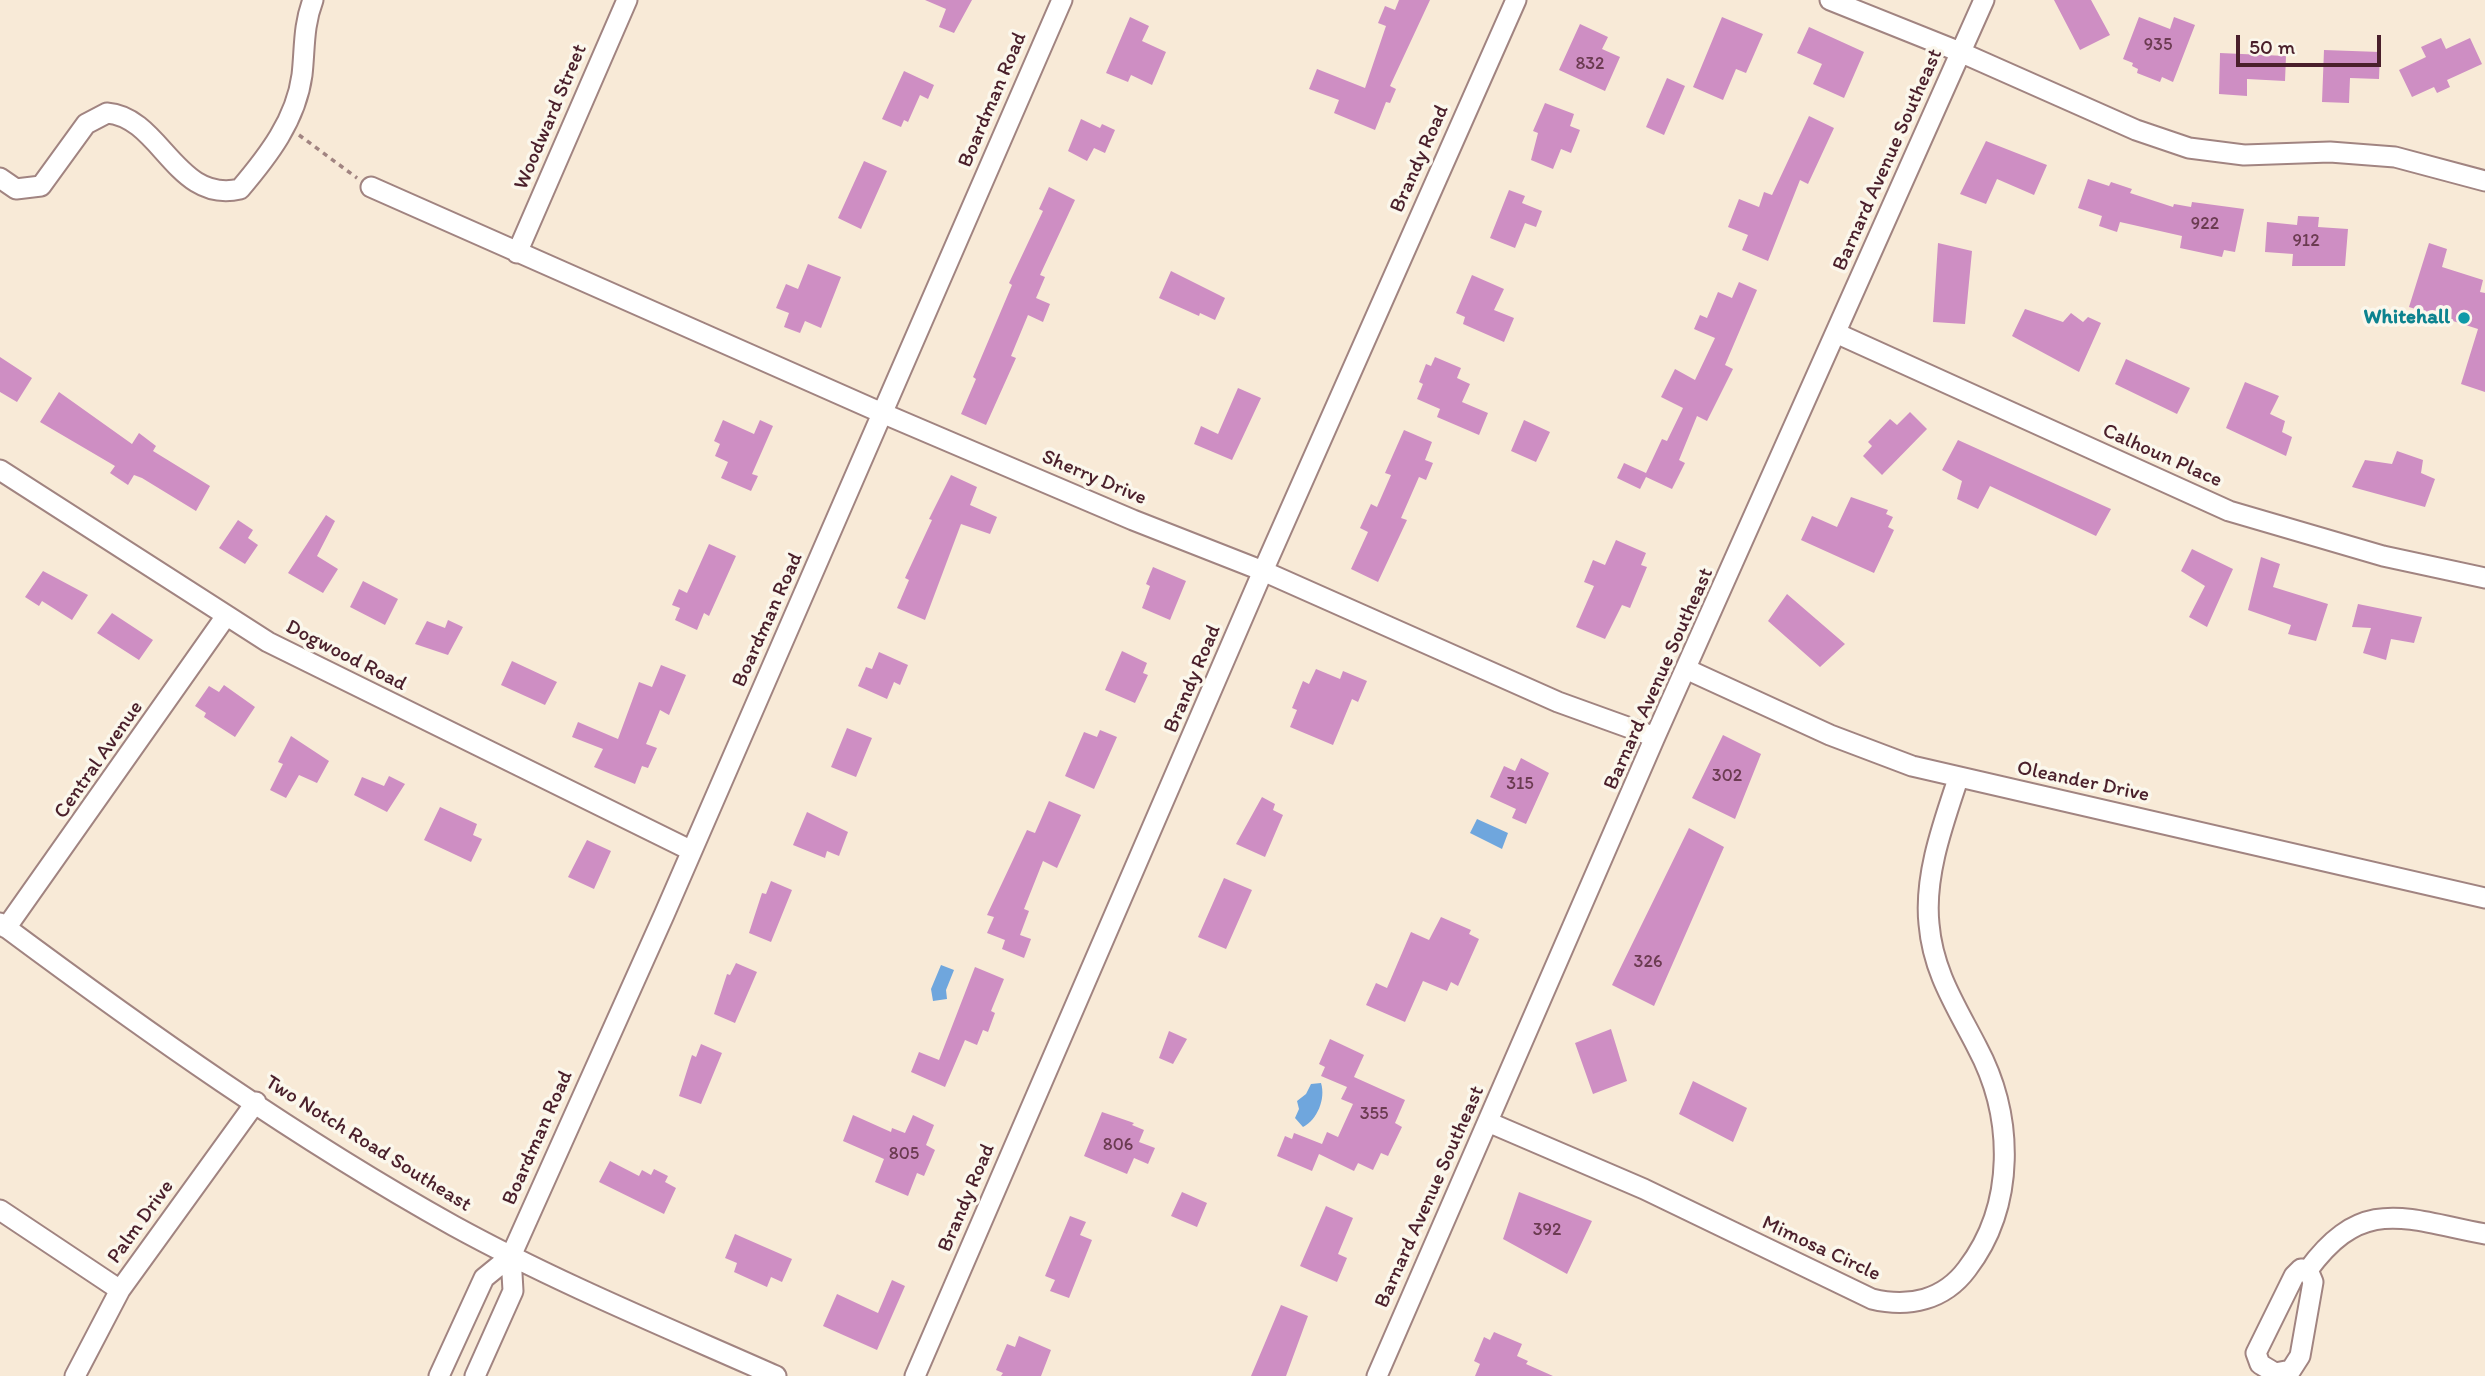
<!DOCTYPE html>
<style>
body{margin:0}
#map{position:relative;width:2485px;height:1376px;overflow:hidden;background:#f8ead7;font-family:Itim,sans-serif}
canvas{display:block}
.scale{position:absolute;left:2236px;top:35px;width:145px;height:32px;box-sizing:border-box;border:4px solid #4a1f2b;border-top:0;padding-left:9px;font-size:21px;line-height:24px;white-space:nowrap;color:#4a1f2b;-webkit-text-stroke:5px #fbf7ec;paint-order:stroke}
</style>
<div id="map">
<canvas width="2485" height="1376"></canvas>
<div class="scale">50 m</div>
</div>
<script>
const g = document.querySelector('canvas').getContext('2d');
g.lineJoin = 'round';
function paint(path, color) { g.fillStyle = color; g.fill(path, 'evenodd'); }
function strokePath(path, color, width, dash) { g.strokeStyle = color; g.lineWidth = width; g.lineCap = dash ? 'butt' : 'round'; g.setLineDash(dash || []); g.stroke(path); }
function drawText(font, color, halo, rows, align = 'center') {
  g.font = font + ' Itim,sans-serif'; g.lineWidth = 7; g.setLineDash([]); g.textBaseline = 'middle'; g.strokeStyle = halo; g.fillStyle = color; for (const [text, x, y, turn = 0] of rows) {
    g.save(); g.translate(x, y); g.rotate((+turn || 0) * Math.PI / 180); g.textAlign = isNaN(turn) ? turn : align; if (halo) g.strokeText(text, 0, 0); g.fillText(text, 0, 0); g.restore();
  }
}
paint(new Path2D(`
 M1477,819L1508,833L1502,849L1470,833Z
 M941,965L954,970L946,990L947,999L933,1001L931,989Z
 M1321,1083C1326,1099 1317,1120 1303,1127L1295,1118L1299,1109L1297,1101L1306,1094L1311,1084Z`), '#6fa6dd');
paint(new Path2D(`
 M925,0H972L954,33L939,27L946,9Z
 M1399,0H1430L1390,86L1396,89L1390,103L1386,102L1375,130L1334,113L1339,100L1309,89L1317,69L1365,88L1386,26L1378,23L1385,6L1395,10Z
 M2054,0H2091L2110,35L2080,50Z
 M1130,17L1149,26L1142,41L1166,52L1152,85L1131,75L1128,82L1106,73Z
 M1722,17L1763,34L1746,73L1736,69L1723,100L1693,87Z
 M2139,17L2170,29L2174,17L2195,25L2173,82L2162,77L2160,82L2137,73L2138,69L2132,66L2133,63L2123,59Z
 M1580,24L1608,37L1602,49L1620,57L1605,91L1559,70Z
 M1809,27L1864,52L1844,98L1813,84L1822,64L1797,53Z
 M2441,38L2446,49L2470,38L2482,64L2447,80L2450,87L2437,93L2434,87L2412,97L2399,70L2426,57L2421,47Z
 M2324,50L2380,52L2379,79L2350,78L2349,103L2322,102Z
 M2220,53L2286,56L2285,81L2247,79V96L2219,94Z
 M904,71L934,85L928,99L920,95L908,122L904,120L901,127L882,119Z
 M1667,78L1685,86L1664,135L1646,127Z
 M1545,103L1574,114L1570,126L1580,130L1571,153L1561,149L1553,169L1531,160L1538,133L1533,131Z
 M1809,116L1834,128L1808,184L1800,180L1768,261L1742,250L1748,235L1728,227L1739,199L1759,207L1764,192L1772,195Z
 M1081,119L1100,128L1102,124L1115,130L1105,153L1094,148L1087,161L1068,151Z
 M1986,141L2047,165L2034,195L1997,179L1986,204L1960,194Z
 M864,161L887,171L861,229L838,218Z
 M2088,179L2109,186L2111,182L2132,189L2130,193L2173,207L2174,204L2191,207L2192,202L2244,209L2235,252L2224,250L2222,257L2180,248L2182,236L2120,222L2117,232L2099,226L2102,216L2078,208Z
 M1049,187L1075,200L1040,275L1045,277L1036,298L1050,304L1043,322L1028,315L1011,356L1016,358L986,425L961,414L976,379L973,377L1012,285L1009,283L1043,211L1039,209Z
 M1509,190L1525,196L1522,203L1542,211L1536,227L1525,223L1515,248L1490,238Z
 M2298,216L2319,217L2318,227L2348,229L2345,266H2292L2293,254L2265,252L2267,222L2297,225Z
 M1938,243L1972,251L1965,324L1933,322Z
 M2429,243L2447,249L2442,267L2483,280L2480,292L2485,293V392L2461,384L2478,329L2409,307Z
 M808,264L841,277L821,328L805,321L800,333L784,327L789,313L776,308L786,284L798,289Z
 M1171,271L1225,298L1215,320L1200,313L1199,316L1159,298Z
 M1472,275L1504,289L1494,310L1514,318L1504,342L1463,324L1465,317L1456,313Z
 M1739,282L1757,290L1725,365L1733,369L1707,421L1697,416L1679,460L1685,463L1672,489L1646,477L1640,489L1617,478L1624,463L1646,473L1662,439L1667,441L1683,408L1661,397L1675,369L1695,380L1715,338L1694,329L1700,315L1707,318L1718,292L1732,298Z
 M2025,309L2063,322L2071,313L2083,322L2088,317L2101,323L2079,372L2012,336Z
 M0,357L32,378L17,402L0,392Z
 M1435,357L1461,368L1457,378L1470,384L1462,402L1488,413L1479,435L1437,417L1440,409L1417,399L1423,384L1419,382L1426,364L1431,366Z
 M2126,359L2190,388L2177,414L2115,384Z
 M2245,382L2279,396L2270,414L2285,421L2282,432L2292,437L2286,456L2226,428Z
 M1238,388L1261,398L1232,460L1194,444L1201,426L1218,434Z
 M59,392L132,444L139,433L156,446L153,451L210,486L196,511L142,478L134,475L128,485L110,473L115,466L40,422Z
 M1910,412L1927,429L1882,475L1863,456L1872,446L1868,442L1890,419L1897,425Z
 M723,420L754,434L760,420L773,426L752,474L758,476L751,491L721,478L728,462L715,456L720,444L714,441Z
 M1524,420L1550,432L1536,462L1511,451Z
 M1404,430L1432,442L1425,460L1433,463L1426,480L1419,477L1401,518L1407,520L1378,582L1351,569L1368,532L1360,528L1371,504L1377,507L1391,475L1385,473Z
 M1958,440L2111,509L2096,536L1990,486L1978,509L1957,499L1962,481L1942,470Z
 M2397,451L2423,460L2421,473L2435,479L2425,507L2352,487L2365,460L2392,464Z
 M951,475L977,487L970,505L997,517L990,534L961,524L925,620L897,608L909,580L905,578L932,520L929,519Z
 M1851,497L1888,510L1886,514L1893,517L1888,527L1894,530L1874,573L1801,540L1812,516L1837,527Z
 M326,515L335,521L317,556L338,569L323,593L288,573Z
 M238,520L253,530L248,538L258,545L245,564L219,548Z
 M1616,540L1646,553L1641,565L1647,567L1630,608L1622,605L1605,639L1576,627L1594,586L1584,582L1593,560L1605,565Z
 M709,544L736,556L709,616L704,613L697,630L675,620L680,608L672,605L679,589L687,593Z
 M2192,549L2233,569L2207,627L2189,617L2205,586L2181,571Z
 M2261,557L2280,564L2273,587L2328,604L2316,641L2288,634L2291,625L2248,610Z
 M1153,567L1186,581L1170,620L1142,608L1150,586L1146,584Z
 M43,571L88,595L72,620L42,601L39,606L25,597Z
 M363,581L398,599L385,625L350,607Z
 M1787,594L1845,644L1820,667L1768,621Z
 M2358,604L2422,617L2414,643L2391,639L2386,660L2363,653L2371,628L2352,627Z
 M112,613L153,640L139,660L97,633Z
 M448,620L463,627L448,655L415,644L427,621L445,628Z
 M1122,651L1147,663L1143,673L1148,675L1135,703L1105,690Z
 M879,652L908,665L900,685L894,682L887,699L858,686L866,667L872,669Z
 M512,661L557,682L545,705L501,685Z
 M661,665L686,675L669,715L660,710L646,744L657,748L648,768L642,766L635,784L594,767L603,749L572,737L578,722L618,739L639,682L652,687Z
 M1316,669L1340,679L1343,671L1367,681L1358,702L1352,699L1333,745L1290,727L1297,710L1292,708L1303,681L1309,684Z
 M224,685L255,707L235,737L204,717L206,713L195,706L209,686L219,692Z
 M847,728L872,738L856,777L831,767Z
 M1100,730L1117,737L1094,789L1065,776L1084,732L1097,737Z
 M1723,735L1761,754L1735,819L1692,798Z
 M291,736L329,761L317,783L299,775L286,798L270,790L283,764L278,762Z
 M1521,758L1549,773L1526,824L1512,818L1516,809L1490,797L1504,766L1515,771Z
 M389,776L405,784L387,812L354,795L362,777L384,786Z
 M1262,797L1275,804L1273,810L1283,815L1265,857L1236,844Z
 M1049,801L1081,815L1057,868L1043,861L1024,909L1029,911L1020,935L1031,939L1024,958L1002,949L1005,940L987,933L994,917L987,915L1027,830L1035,833Z
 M440,807L477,824L473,835L482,839L471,862L424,840Z
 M807,812L848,832L839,856L827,851L825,858L793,845Z
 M1689,828L1724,847L1654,1006L1612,985Z
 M587,840L611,851L594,889L568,877Z
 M1224,878L1252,890L1226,949L1198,937Z
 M771,881L792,890L771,942L749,933L762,893L766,894Z
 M1441,917L1471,930L1469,934L1479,939L1458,986L1451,982L1447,991L1423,981L1405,1022L1366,1005L1376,983L1387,988L1411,932L1429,940Z
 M736,963L757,972L735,1023L714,1014L727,974L730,975Z
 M975,967L1004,979L991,1011L995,1013L988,1032L983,1030L977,1045L965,1040L945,1087L911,1072L919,1052L939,1060Z
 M1611,1029L1627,1081L1593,1094L1575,1043Z
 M1169,1031L1187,1039L1173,1064L1159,1058Z
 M1330,1039L1364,1055L1354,1077L1405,1100L1395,1123L1402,1127L1388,1156L1381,1153L1373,1170L1358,1163L1354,1171L1319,1154L1312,1171L1277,1156L1285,1136L1292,1139L1294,1133L1322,1144L1327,1132L1338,1137L1353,1104L1341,1099L1347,1087L1321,1076L1325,1067L1319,1064Z
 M701,1044L722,1053L701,1104L679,1096L692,1055L696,1057Z
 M1693,1081L1747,1108L1733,1142L1679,1114Z
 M1102,1112L1134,1123L1132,1125L1144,1130L1139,1142L1155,1148L1148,1164L1134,1158L1127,1174L1084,1156Z
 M853,1115L891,1132L892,1128L905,1133L913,1115L934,1125L926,1145L935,1150L924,1176L917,1173L908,1196L875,1182L884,1159L843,1141Z
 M610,1161L639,1176L642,1170L651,1175L654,1169L668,1176L665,1182L676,1188L664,1214L599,1182Z
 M1182,1192L1207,1203L1197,1227L1171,1216Z
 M1519,1192L1592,1221L1567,1274L1503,1239Z
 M1326,1206L1353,1218L1338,1254L1347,1258L1337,1282L1300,1266Z
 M1070,1216L1086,1222L1080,1235L1092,1240L1069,1298L1050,1291L1055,1280L1045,1276Z
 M735,1234L792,1259L782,1282L771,1277L767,1287L734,1272L737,1263L725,1258Z
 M892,1280L905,1286L877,1350L823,1326L837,1294L878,1313Z
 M1281,1305L1308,1316L1286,1376H1251Z
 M1494,1332L1522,1344L1517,1356L1528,1361L1526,1364L1553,1376H1475L1480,1364L1474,1361L1484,1337L1490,1340Z
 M1019,1336L1051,1350L1041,1376H1001L1003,1373L996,1370L1007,1344L1015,1347Z`), '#ce8ec3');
const minor = new Path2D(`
 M1830,0L1960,52L2136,130L2189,148L2244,155L2330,152L2395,157L2485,181
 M0,178L16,189L41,186L86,124L107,113C161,117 176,204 240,189C268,156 296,120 302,75C305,49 303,26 313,0
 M371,187L882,413L1133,520L1263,571L1558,702L1655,737
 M517,253L627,0
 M1836,333L2229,511L2383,556L2485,578
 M0,470L268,642L690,850
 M1686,669L1830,735L1912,766L2485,898
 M0,923C145,1031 296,1138 454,1226C558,1283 668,1328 776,1376
 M6,928L226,616
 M1488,1122L1644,1189L1872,1299C1909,1308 1944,1300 1967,1269C2016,1205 2014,1116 1977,1047C1956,1006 1933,972 1929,924C1924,876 1943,824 1958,779
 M0,1210L120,1290
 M2301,1269L2308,1270L2313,1282L2300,1356L2291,1370L2275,1373L2260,1364L2256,1353L2294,1276Z
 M2308,1270C2363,1195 2405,1219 2485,1234
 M75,1376L120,1290L256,1102
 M439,1376L484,1278L511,1256
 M475,1376L513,1291L511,1256L664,915L1062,0
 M915,1376L1263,571L1516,0
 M1377,1376L1655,737L1984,0`);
strokePath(minor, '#a18481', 23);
strokePath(new Path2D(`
 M299,135L357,178`), '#a18481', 3.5, [5, 5]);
strokePath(minor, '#fff', 19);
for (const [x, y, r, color] of [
 [2464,318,7,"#0f9aa8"]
]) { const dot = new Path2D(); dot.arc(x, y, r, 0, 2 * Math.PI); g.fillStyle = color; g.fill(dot); strokePath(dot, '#fbf7ec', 2.5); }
drawText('18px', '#6b3b51', null, [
 ["935",2158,45],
 ["832",1590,64],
 ["922",2205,224],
 ["912",2306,241],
 ["302",1727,776],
 ["315",1520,784],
 ["326",1648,962],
 ["355",1374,1114],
 ["806",1118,1145],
 ["805",904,1154],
 ["392",1547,1230]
]);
drawText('21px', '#4a1f2b', '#fbf7ec', [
 ["Boardman Road",993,100,-67],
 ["Woodward Street",551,117,-67],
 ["Brandy Road",1420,159,-66],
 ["Barnard Avenue Southeast",1888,160,-66],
 ["Calhoun Place",2162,456,24],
 ["Sherry Drive",1094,478,23],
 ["Boardman Road",768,620,-66],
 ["Dogwood Road",346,656,27],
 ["Brandy Road",1193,679,-67],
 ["Barnard Avenue Southeast",1659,679,-66],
 ["Central Avenue",99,760,-55],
 ["Oleander Drive",2083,782,12],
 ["Boardman Road",538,1138,-66],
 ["Two Notch Road Southeast",368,1144,32],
 ["Barnard Avenue Southeast",1430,1197,-66],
 ["Brandy Road",967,1198,-67],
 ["Palm Drive",141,1222,-54],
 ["Mimosa Circle",1821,1249,25]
]);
drawText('bold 21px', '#0d838f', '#fbf7ec', [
 ["Whitehall",2450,318]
], 'right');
</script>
